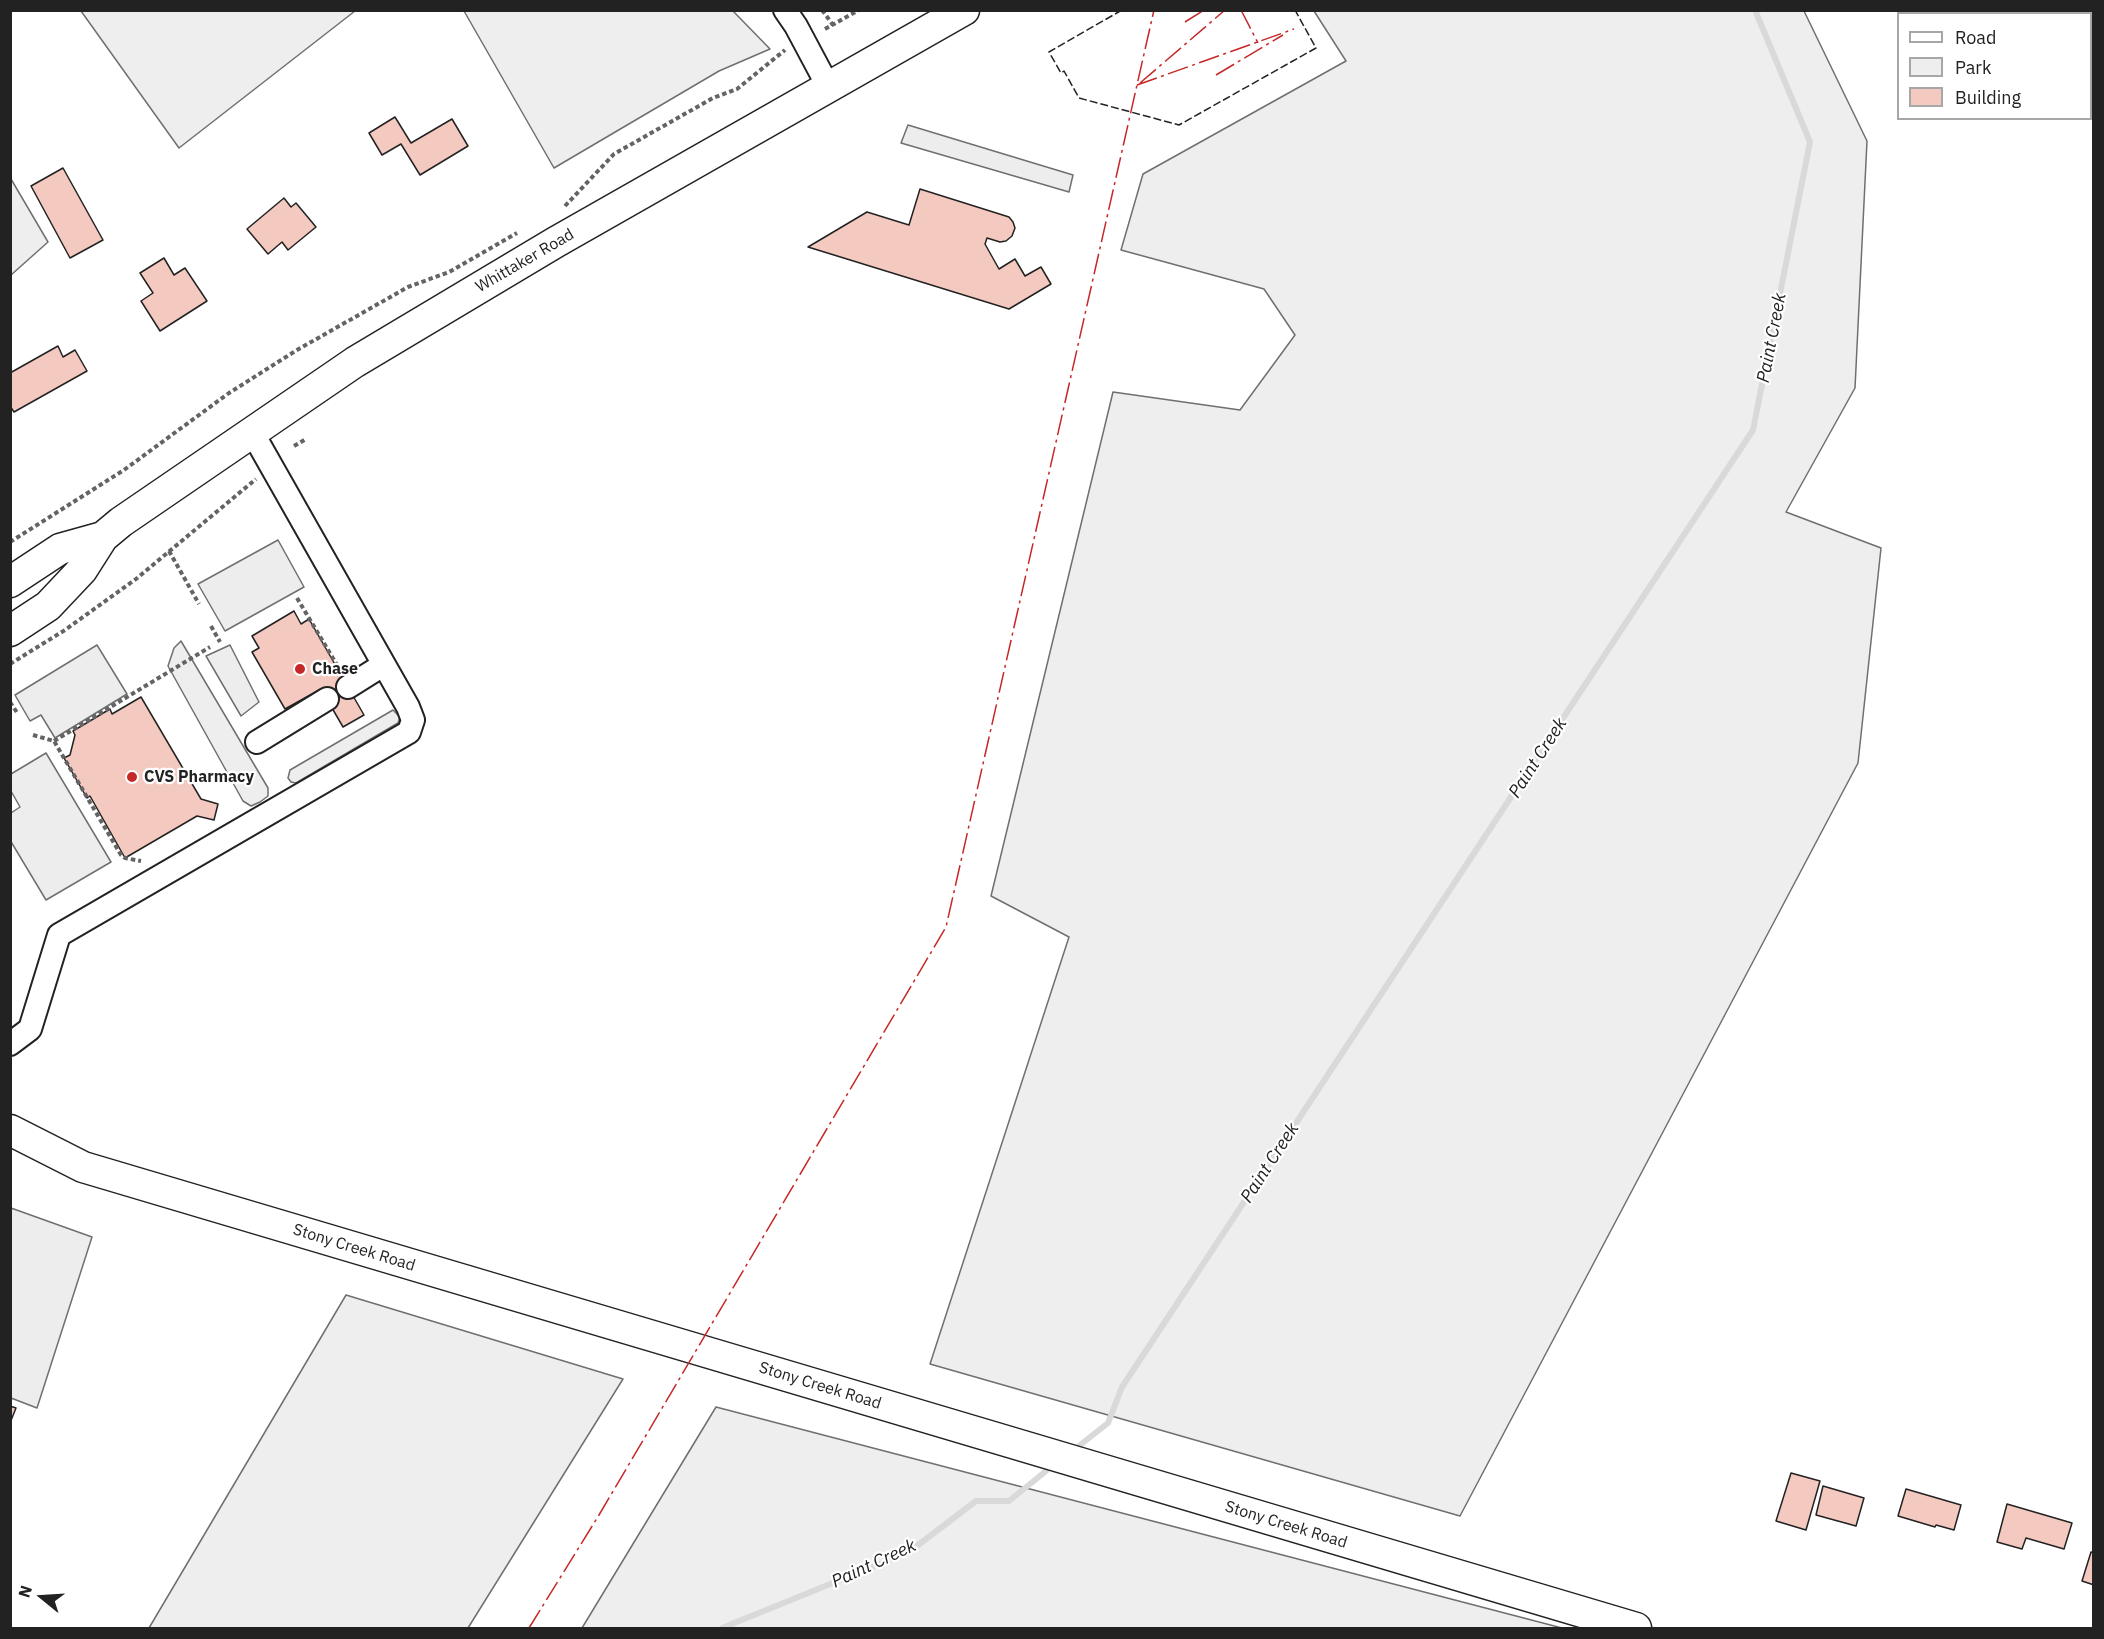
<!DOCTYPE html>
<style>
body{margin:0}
#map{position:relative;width:2104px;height:1639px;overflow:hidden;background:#fff;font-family:"IBM Plex Sans",sans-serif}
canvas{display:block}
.frame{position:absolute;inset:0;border:12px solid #222;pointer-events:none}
.legend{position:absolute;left:1897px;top:12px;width:195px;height:108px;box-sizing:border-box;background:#fff;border:2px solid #a7a7a7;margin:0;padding:8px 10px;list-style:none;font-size:18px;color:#222}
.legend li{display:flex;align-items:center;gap:12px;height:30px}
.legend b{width:30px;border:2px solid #a7a7a7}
.north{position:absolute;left:12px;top:1567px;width:60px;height:60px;-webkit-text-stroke:4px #fff;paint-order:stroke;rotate:288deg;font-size:16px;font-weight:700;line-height:24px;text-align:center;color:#222}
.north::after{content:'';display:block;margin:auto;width:21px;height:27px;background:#222;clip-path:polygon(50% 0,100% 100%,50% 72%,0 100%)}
</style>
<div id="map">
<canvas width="2104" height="1639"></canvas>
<div class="frame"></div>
<ul class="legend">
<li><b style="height:8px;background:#fff"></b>Road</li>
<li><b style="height:16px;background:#eee"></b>Park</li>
<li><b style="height:16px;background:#f3c9c0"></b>Building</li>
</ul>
<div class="north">N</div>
</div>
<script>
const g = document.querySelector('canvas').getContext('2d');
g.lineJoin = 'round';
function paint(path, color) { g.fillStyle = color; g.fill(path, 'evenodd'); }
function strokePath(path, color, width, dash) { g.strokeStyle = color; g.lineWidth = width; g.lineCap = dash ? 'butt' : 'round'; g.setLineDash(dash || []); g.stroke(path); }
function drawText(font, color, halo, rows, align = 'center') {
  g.font = font + ' "IBM Plex Sans",sans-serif'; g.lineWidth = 4.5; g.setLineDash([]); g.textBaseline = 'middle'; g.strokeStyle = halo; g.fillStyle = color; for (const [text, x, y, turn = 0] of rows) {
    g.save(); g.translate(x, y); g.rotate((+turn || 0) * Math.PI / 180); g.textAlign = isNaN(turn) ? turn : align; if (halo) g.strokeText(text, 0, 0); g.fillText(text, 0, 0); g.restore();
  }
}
const green = new Path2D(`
 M81,11H355L179,148Z
 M464,11H733L770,49L719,71L554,168Z
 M1314,11H1804L1867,141L1855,388L1786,512L1881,548L1858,763L1460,1516L930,1364L1069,937L991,896L1113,392L1240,410L1295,335L1264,289L1121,250L1143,174L1346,61Z
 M11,179L48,242L11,275H10Z
 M181,641L268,788V796L260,802L251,806L243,801L168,666L174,648Z
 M393,710L400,717L398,723L296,783L291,782L288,778L290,770Z
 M346,1295L623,1379L468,1628H149Z
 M716,1407L1562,1628H582Z`);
paint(green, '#eee');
strokePath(green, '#6f6f6f', 1.5);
const parking = new Path2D(`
 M908,125L1073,175L1069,192L901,143Z
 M278,540L304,587L225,631L198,584Z
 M97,645L127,694L55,738L41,715L30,721L15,695Z
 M230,645L259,702L241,716L206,656Z
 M46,753L111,862L46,900L10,840L11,813L20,807L11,791V774Z
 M11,1208L92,1237L37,1408L11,1398Z`);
paint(parking, '#ededed');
strokePath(parking, '#6f6f6f', 1.5);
strokePath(new Path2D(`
 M1080,1445L1108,1423L1122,1387L1753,430L1810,142L1755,10
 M722,1628L909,1552L976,1501H1009L1046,1471`), '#d9d9d9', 6);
const building = new Path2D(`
 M2030,10H2075L2079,14H2027Z
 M395,117L411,143L452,119L468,146L420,175L401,144L382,155L369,133Z
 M63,168L103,240L70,258L31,186Z
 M920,189L1009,217L1013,222L1015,228L1012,236L1006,241L1000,242L987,238L985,244L999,269L1015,259L1025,276L1041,267L1051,284L1009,309L808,247L867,212L909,225Z
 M284,198L291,207L296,203L316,227L288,250L282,242L268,254L247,229Z
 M164,258L174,275L185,268L207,301L160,331L141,301L153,293L140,273Z
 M58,346L63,357L75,350L87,371L14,412L10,406V373Z
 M294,611L301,624L309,619L364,715L343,727L321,689L285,709L252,652L259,648L252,636Z
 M141,697L201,799L218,804L214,820L197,816L125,858L90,796L87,798L64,758L70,755L75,735L73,731L110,709L112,714Z
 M10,1406L16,1408L10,1423Z
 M1791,1473L1820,1481L1806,1530L1776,1521Z
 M1823,1486L1864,1498L1856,1526L1816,1515Z
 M1906,1489L1961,1505L1954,1530L1936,1525L1935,1527L1898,1516Z
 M2007,1504L2072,1523L2064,1549L2026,1538L2022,1549L1997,1542Z
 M2091,1552L2094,1553V1585L2082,1581Z`);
paint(building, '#f3c9c0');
strokePath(building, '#222', 1.5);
const minor = new Path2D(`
 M785,10L796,26L829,88
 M348,687L383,665
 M257,742L327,699
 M10,1044L30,1029L59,935L409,732L413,720L408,707L252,432`);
const major = new Path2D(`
 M10,582L60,549L103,537
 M10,631L48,606L82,570L103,537L121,522L355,362L556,242L964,10
 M10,1130L83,1167L1636,1628`);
strokePath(minor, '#222', 26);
strokePath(major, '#222', 33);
strokePath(new Path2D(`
 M822,10L833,25
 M825,29L859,10
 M565,206L614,154L713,98L737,89L785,50
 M294,446L306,439
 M10,542L124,470L229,393L297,350L408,287L449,272L517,233
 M169,551L199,604
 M297,598L340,670
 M211,626L220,642
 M10,664L65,630L136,579L256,479
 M10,702L18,714
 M33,735L54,741L121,855L125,858L141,861
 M54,741L210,647`), '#646464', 4, [4.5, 3]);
strokePath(minor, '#fff', 22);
strokePath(major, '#fff', 30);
strokePath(new Path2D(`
 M1122,10L1049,52L1061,73L1064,71L1079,98L1179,125L1316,48L1295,10`), '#222', 1.5, [8, 3]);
strokePath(new Path2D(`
 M1241,10L1258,43
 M1185,22L1204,10
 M1216,75L1283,35
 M1140,83L1225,10
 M1137,85L1294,29
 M529,1628L599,1515L946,927L1154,10`), '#c62828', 1.5, [21, 4.5, 3, 4.5]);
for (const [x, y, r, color] of [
 [300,669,6,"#c62828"],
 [132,777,6,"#c62828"]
]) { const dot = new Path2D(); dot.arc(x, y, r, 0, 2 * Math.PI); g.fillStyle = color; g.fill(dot); strokePath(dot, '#fff', 2); }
drawText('16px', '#222', '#fff', [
 ["Whittaker Road",525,261,-30],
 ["Stony Creek Road",354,1248,17],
 ["Stony Creek Road",820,1386,17],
 ["Stony Creek Road",1286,1525,17]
]);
drawText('bold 16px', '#222', '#fff', [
 ["Chase",312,669],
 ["CVS Pharmacy",144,777]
], 'left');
drawText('italic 18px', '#222', '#fff', [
 ["Paint Creek",1772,338,-79],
 ["Paint Creek",1538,758,-57],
 ["Paint Creek",1270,1163,-57],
 ["Paint Creek",874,1564,-25]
]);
</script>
